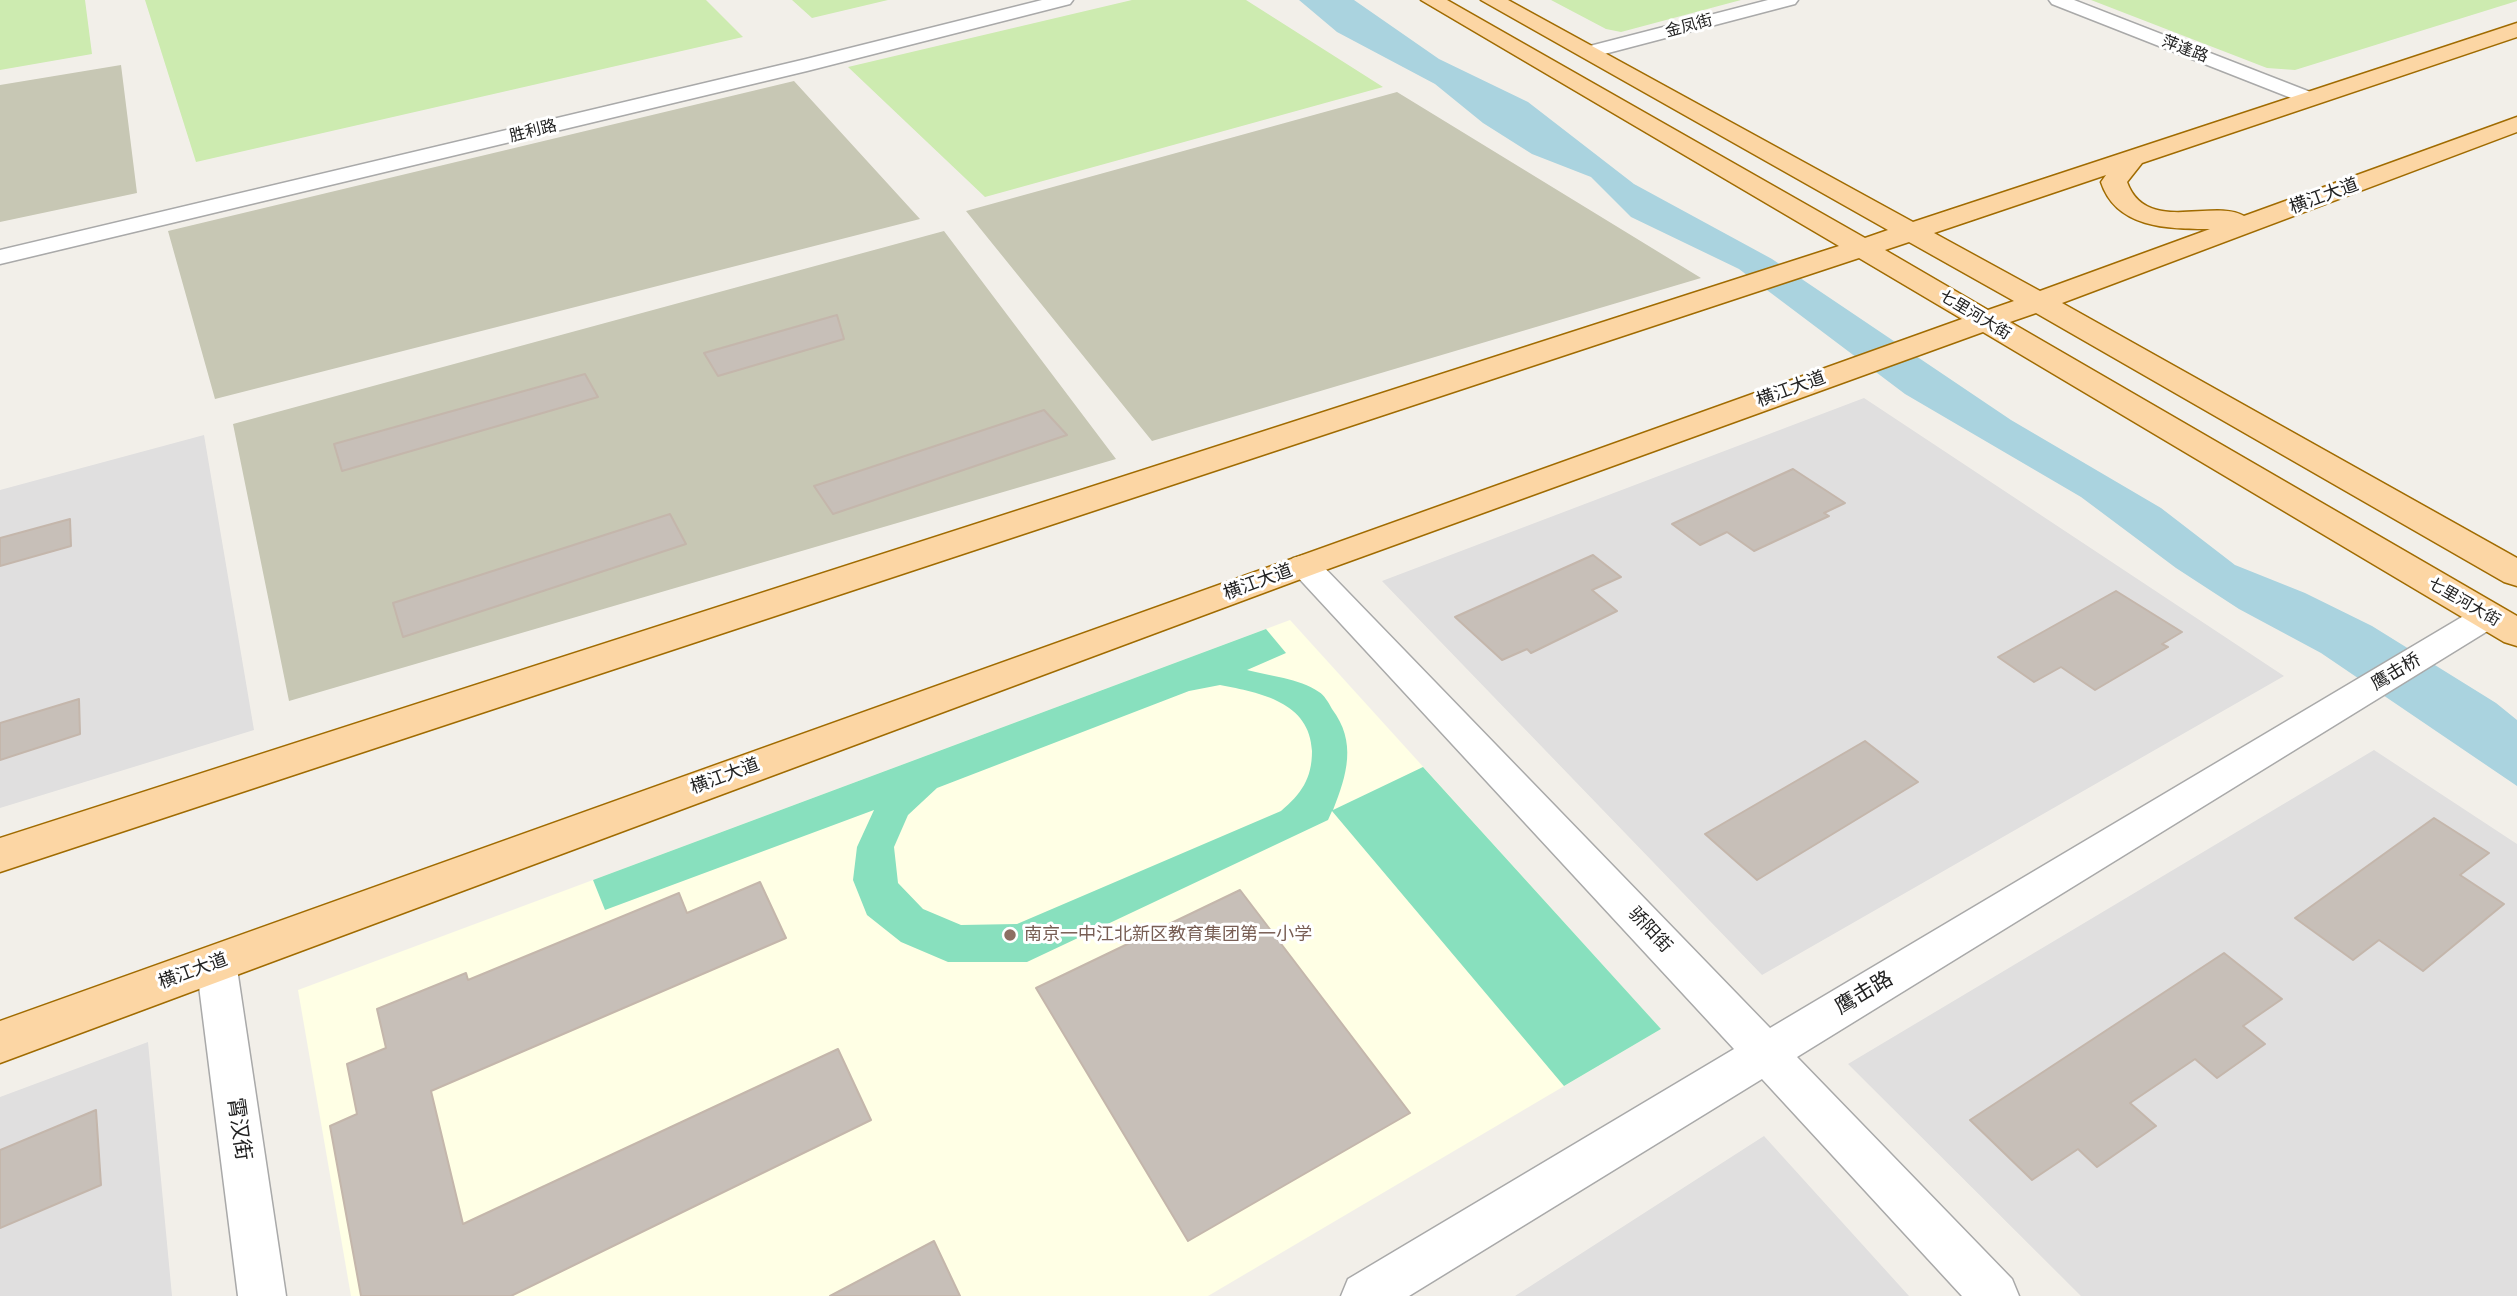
<!DOCTYPE html>
<meta charset="utf-8">
<style>
body{margin:0}
canvas{display:block;background:#f2efe9}
</style>
<canvas width="2517" height="1296"></canvas>
<script>
const g = document.querySelector('canvas').getContext('2d');
g.lineJoin = 'round';
function paint(path, color) { g.fillStyle = color; g.fill(path, 'evenodd'); }
function strokePath(path, color, width, dash) { g.strokeStyle = color; g.lineWidth = width; g.lineCap = dash ? 'butt' : 'round'; g.setLineDash(dash || []); g.stroke(path); }
function drawText(font, color, halo, rows, align = 'center') {
  g.font = font + ' Raleway,"Noto Sans SC",sans-serif'; g.lineWidth = 6; g.setLineDash([]); g.textBaseline = 'middle'; g.strokeStyle = halo; g.fillStyle = color; for (const [text, x, y, turn = 0] of rows) {
    g.save(); g.translate(x, y); g.rotate((+turn || 0) * Math.PI / 180); g.textAlign = isNaN(turn) ? turn : align; if (halo) g.strokeText(text, 0, 0); g.fillText(text, 0, 0); g.restore();
  }
}
paint(new Path2D(`
 M1864,398L2284,676L1762,975L1382,581Z
 M204,435L254,730L0,808V490Z
 M2374,750L2517,844V1296H2081L1848,1064Z
 M148,1042L172,1296H0V1097Z
 M1764,1136L1909,1296H1515Z`), '#e0dfdf');
paint(new Path2D(`
 M1290,620L1661,1029L1208,1296H351L298,990Z`), '#ffffe5');
paint(new Path2D(`
 M121,65L137,193L0,222V85Z
 M794,81L920,219L215,399L168,231Z
 M1397,92L1701,278L1152,441L966,211Z
 M944,231L1116,459L289,701L233,424Z`), '#c7c7b4');
paint(new Path2D(`
 M0,0H85L92,54L0,70Z
 M145,0H706L743,37L196,162Z
 M792,0H888L812,18Z
 M1132,0H1246L1383,87L985,197L848,67Z
 M1551,0H1741L1621,32L1606,29Z
 M2091,0H2517V1L2295,70L2267,68Z`), '#cdebb0');
paint(new Path2D(`
 M1266,629L1286,653L1247,670C1269,676 1299,678 1319,692C1324,695 1329,703 1332,709C1357,742 1347,775 1333,810L1423,767L1661,1029L1564,1086L1332,811L1328,820L1027,962H948L901,942L867,915L853,880L857,847L874,810L605,910L593,880ZM1220,685C1261,693 1310,702 1312,751C1312,779 1301,794 1281,811L1017,924L961,925L923,909L898,883L894,847L908,815L937,788L1189,691Z`), '#88e0be');
paint(new Path2D(`
 M1299,0H1354L1439,59L1528,102L1634,184L1772,259L2011,420L2161,508L2235,565L2305,593L2372,626L2496,703L2517,720V786L2321,653L2239,609L2176,568L2081,497L1905,394L1739,269L1631,217L1591,177L1532,154L1483,123L1435,84L1337,32Z`), '#aad3df');
const building = new Path2D(`
 M837,315L844,339L718,376L704,353Z
 M585,374L598,397L342,471L334,444Z
 M1044,410L1067,435L833,514L814,486Z
 M1793,469L1845,503L1824,513L1829,516L1754,551L1727,532L1700,545L1672,524Z
 M670,514L686,544L403,637L393,603Z
 M70,519L71,546L0,566V538Z
 M1593,555L1621,577L1592,590L1617,611L1531,653L1527,649L1502,660L1455,617Z
 M2116,591L2182,632L2162,644L2168,647L2095,690L2061,667L2034,682L1998,657Z
 M79,699L80,734L0,760V723Z
 M1865,741L1918,782L1757,880L1705,834Z
 M2434,818L2489,853L2460,875L2504,904L2423,971L2379,940L2353,960L2295,918Z
 M760,882L786,938L431,1091L463,1224L838,1049L871,1120L511,1296H361L330,1126L357,1114L347,1064L386,1048L377,1009L466,973L468,980L679,893L687,913Z
 M1240,890L1410,1113L1188,1241L1036,988Z
 M2224,953L2282,999L2243,1026L2265,1044L2217,1078L2195,1059L2130,1103L2156,1126L2097,1167L2078,1149L2032,1180L1970,1120Z
 M96,1110L101,1185L0,1228V1150Z
 M934,1241L960,1296H830Z`);
paint(building, '#c7bfb8');
strokePath(building, '#c4b6ab', 2);
const minor = new Path2D(`
 M1042,0H1073L1070,4L807,71L0,264V250L806,59Z
 M1768,0H1798L1795,4L1589,58L1579,52L1582,48Z
 M2049,0H2074L2318,95L2321,99L2311,105L2304,103L2052,4Z
 M1304,555L1315,558L1770,1028L2477,608L2488,605L2499,608L2504,616L2499,624L1797,1057L2012,1279L2019,1296H1962L1762,1079L1409,1296H1341L1348,1279L1734,1049L1293,572L1288,565L1293,558Z
 M216,945L230,950L236,962L286,1296H238L196,962L202,950Z`);
const major = new Path2D(`
 M1421,0H1447L1865,238L1888,230L1481,0H1508L1913,222L2517,23V37L2142,163L2127,182C2146,235 2213,198 2244,216L2517,117V132L2062,303L2517,558V586L2504,582L2036,313L2010,322L2517,616V646L2504,642L1983,332L1317,573L0,1063V1021L1962,319L1859,258L0,872V838L1839,246ZM2106,175L2101,182C2116,228 2167,229 2210,229L2040,291L1934,233ZM1909,242L2014,301L1988,310L1885,250Z`);
strokePath(minor, '#a9a9a9', 3);
strokePath(major, '#a06b00', 3);
paint(minor, '#fff');
paint(major, '#fcd6a4');
for (const [x, y, r, color] of [
 [1010,935,7,"#8d6e63"]
]) { const dot = new Path2D(); dot.arc(x, y, r, 0, 2 * Math.PI); g.fillStyle = color; g.fill(dot); strokePath(dot, '#fff', 2.5); }
drawText('16px', '#222', '#fff', [
 ["金凤街",1689,26,-15],
 ["萍逢路",2185,49,21],
 ["胜利路",533,131,-14],
 ["七里河大街",1975,315,31],
 ["七里河大街",2464,602,30]
]);
drawText('18px', '#222', '#fff', [
 ["横江大道",2324,196,-20],
 ["横江大道",1791,389,-20],
 ["横江大道",1258,582,-20],
 ["鹰击桥",2396,672,-31],
 ["横江大道",725,776,-20],
 ["骄阳街",1650,930,47],
 ["横江大道",193,971,-20]
]);
drawText('18px', '#785e54', '#fff', [
 ["南京一中江北新区教育集团第一小学",1024,935]
], 'left');
drawText('21px', '#222', '#fff', [
 ["鹰击路",1864,993,-31],
 ["霄汉街",239,1129,82]
]);
</script>
